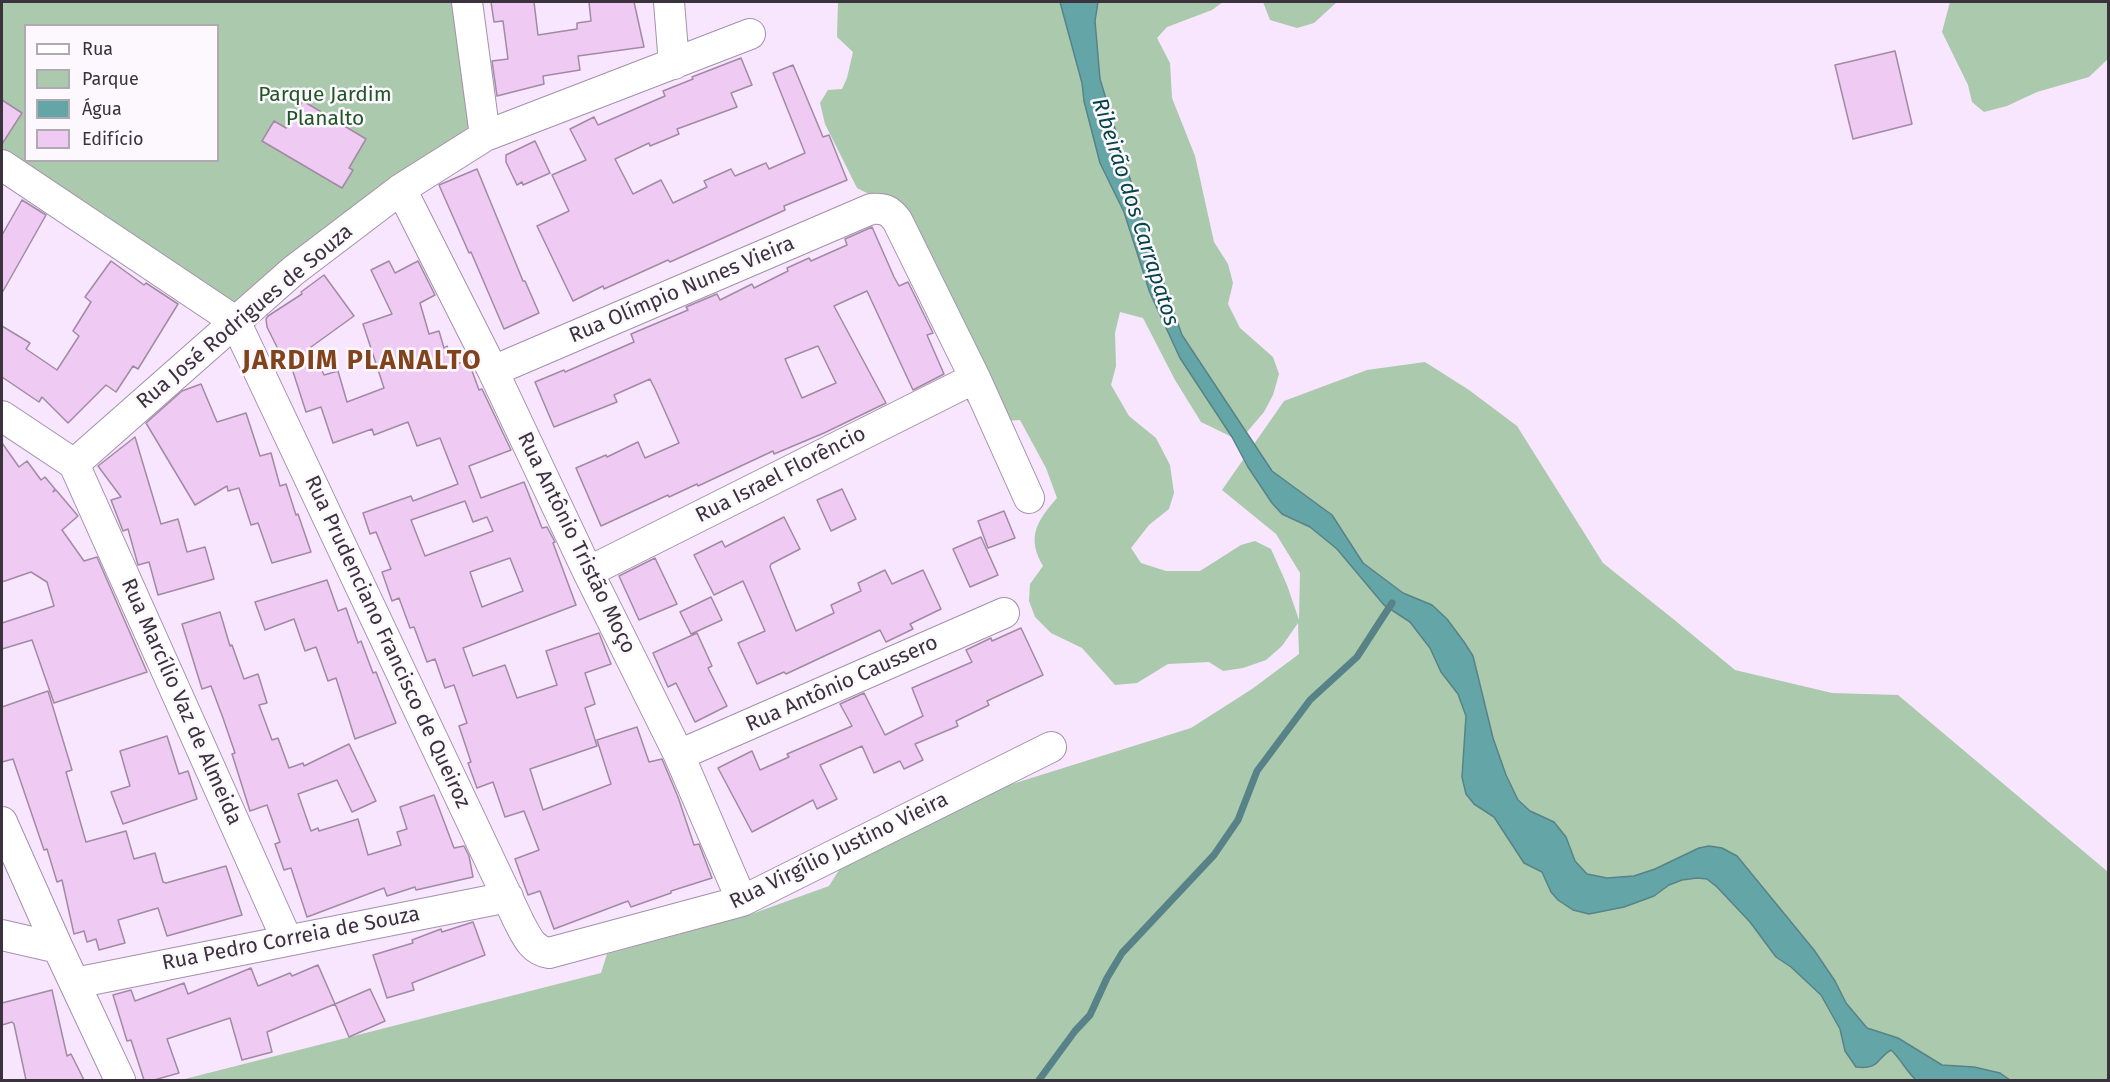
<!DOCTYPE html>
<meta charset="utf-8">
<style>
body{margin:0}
#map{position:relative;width:2110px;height:1082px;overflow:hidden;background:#f7e6fd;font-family:"Fira Sans",sans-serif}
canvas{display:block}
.frame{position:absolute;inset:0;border:3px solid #3a323d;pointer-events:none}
.legend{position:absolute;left:24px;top:24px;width:195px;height:138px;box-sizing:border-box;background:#fdf8fe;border:2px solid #afa9b1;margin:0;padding:8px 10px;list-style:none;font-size:18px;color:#3a323d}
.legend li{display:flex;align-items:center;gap:12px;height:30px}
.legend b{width:30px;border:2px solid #afa9b1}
</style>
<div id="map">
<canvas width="2110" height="1082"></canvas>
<div class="frame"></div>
<ul class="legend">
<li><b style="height:8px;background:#fff"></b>Rua</li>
<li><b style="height:16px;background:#abc9ac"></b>Parque</li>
<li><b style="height:16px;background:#64a6a8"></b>Água</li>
<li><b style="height:16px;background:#efcbf3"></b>Edifício</li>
</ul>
</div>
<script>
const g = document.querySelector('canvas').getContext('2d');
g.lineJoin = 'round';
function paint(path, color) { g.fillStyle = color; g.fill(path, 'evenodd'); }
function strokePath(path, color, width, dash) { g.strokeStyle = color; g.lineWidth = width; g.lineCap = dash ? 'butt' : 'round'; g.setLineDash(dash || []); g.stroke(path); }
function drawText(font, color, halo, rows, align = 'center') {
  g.font = font + ' "Fira Sans",sans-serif'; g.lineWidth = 5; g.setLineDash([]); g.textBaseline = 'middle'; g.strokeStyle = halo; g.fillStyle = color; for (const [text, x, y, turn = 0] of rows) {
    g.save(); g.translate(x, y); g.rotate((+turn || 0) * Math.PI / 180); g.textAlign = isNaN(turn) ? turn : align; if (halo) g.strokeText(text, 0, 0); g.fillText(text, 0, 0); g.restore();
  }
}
paint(new Path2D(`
 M2,2H461L478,131L234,315L2,160ZM26,26H218V160H26Z
 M838,2H1223L1212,10L1167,27L1157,38L1170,63L1172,98L1195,156L1214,242L1228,264L1233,283L1228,304L1240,328L1273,357L1279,374L1273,395L1264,412L1247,432L1232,437L1201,422L1175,380L1143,318L1120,312L1115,333L1116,366L1111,385L1129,416L1156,438L1170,465L1174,493L1169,509L1149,525L1131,548L1141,563L1166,571H1200L1241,545L1255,541L1271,549L1287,585L1299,620L1300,573L1276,534L1222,490L1284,401L1367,370L1425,362L1469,390L1517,426L1603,563L1672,618L1735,670L1832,693L1898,695L2108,872V1080H181L601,973L607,954L746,916L829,886L843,864L993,790L1191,728L1252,689L1299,654L1298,623L1282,646L1266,660L1243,668L1223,671L1209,662L1168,664L1137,683L1115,685L1082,648L1051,633L1035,617L1029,601L1030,584L1043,566C1026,537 1037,521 1057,498L1046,468L1020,420L986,422L967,401L956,373L875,197L857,188L825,124L820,103L828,90L842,89L847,78L853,52L837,37Z
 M1263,2H1337L1314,23L1297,28L1270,20Z
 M1950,2H2108V59L2089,77L2037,92L2007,106L1984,112L1972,102L1968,85L1942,32Z`), '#abc9ac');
const water = new Path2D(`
 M1060,2H1098L1095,21L1100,79L1151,248L1182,335L1272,471L1332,515L1363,563L1403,593L1432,605L1447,619L1464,642L1473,656L1493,738L1506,775L1518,800L1530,811L1554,822L1566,837L1575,861L1587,874L1607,878L1634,876L1655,869L1699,848L1709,846L1722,848L1737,856L1814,950L1835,981L1846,1003L1867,1028L1898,1038L1942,1065L1974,1067L2000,1073L2010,1080H1916C1906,1071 1901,1059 1891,1050C1876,1058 1880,1070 1856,1067L1845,1051L1840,1029L1821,995L1791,967L1776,957L1750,922L1717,887L1707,879L1697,878L1682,880L1669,885L1654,896L1624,907L1589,914L1573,910L1558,900L1551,892L1542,872L1524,863L1494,817L1474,804L1466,794L1462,777L1466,716L1458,694L1441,672L1430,648L1410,622L1384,605L1337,549L1310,527L1282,514L1272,503L1248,467L1232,437L1180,358L1150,293L1124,212L1100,163L1084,101L1082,83Z`);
paint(water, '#64a6a8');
strokePath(water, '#578388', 1.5);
strokePath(new Path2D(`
 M1039,1080L1075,1031L1090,1015L1107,978L1122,953L1214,855L1238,820L1257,771L1310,700L1357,657L1392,603`), '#578388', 7);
const building = new Path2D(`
 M491,2H534L538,35L577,29V23L591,21L589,2H634L644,47L578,56L580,70L543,76L544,84L497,96L492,61L508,59L503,21L494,22Z
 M1895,51L1912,124L1853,139L1835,65Z
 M741,58L752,85L731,93L737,107L677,129L679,134L650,146L649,143L615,159L633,194L661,180L673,203L707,187L704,181L731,169L735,176L766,163L769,169L805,153L773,73L793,65L823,137L829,135L847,180L784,206L785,210L670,262L668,260L604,289L603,286L573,301L537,226L569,211L552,175L586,160L570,129L594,117L598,125L665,96L663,91L693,79L692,77Z
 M2,100L22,113L2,144Z
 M303,101L366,139L349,168L353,170L342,188L262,141L274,121L286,128Z
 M535,141L550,173L523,185L522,182L517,185L506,162V155Z
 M477,169L523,281H525L539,313L504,329L471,252L469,253L439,185Z
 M22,200L46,215L2,293V235Z
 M872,227L894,277L899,286L908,282L933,333L927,335L944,374L913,390L867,291L834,306L886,403L824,433L774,454L773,451L698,486L697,484L669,497L668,495L601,526L576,468L606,455L607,457L638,442L645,458L679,443L655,389L650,379L614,395L617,402L554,427L535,382L564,370L565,372L634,342L631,334L688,310L686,307L717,294L720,300L752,284L754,288L788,271L787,268L809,258L811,261L847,245L845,239ZM818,346L836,383L802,398L785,359Z
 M111,261L144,285L146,283L178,304L138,369L133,366L116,392L106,385L68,423L42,397L39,402L2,377V326L30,343L26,349L57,370L79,336L73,331L91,302L85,297Z
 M389,261L395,273L418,261L435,295L420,303L429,334L439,331L444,348L447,346L454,365L468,360L479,390L482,389L511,450L469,466L481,498L524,482L542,528L547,527L555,542L553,543L576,605L463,648L473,676L505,665L517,698L557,685L546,651L599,633L611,664L585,673L595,704L585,708L597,746L530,769L543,810L611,784L597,740L637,727L649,762L662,759L678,797L694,845L699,844L712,878L671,891V893L631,907L628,901L554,929L540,891L528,895L515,859L539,850L524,811L505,817L493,782L477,788L468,763L471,762L459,726L467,723L454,685L445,688L435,659L427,662L414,627L410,628L399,598L392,601L382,572L391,569L376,532L370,534L363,513L411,496L413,501L458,484L440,438L417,446L408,422L374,435L372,429L333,443L321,407L306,412L287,353L281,355L267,327L266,319L268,316L302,294L301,292L324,275L354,316L311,347L324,375L338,371L347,402L384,388L363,324L392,314L371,270ZM465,501L473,522L487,517L493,531L425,556L411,520ZM510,558L523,591L482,607L470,572Z
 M201,384L217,422L246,413L260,456L271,453L280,486L286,484L296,515L298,514L311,552L272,563L258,523L251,525L239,488L228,491L227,486L195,505L146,423L182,391Z
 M135,437L161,524L178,519L187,552L205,547L214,579L158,595L149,562L138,565L128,529L123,531L111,500L121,497L98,466Z
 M2,443L19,467L27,461L41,480L45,477L55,489L53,492L56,490L78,516L62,530L84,561L97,557L147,672L54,703L32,640L2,649V623L54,606L47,582L31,572L2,582Z
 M842,489L856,519L831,531L817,500Z
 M1004,511L1015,538L988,548L978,521Z
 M784,517L800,549L771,564L770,567L796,631L834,613L831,605L861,591L858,583L885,570L892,584L923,570L941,609L910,624L913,629L886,642L880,630L786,674L784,672L757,684L738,643L765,631L743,581L714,595L694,555L722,541L725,547Z
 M981,537L998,575L970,587L953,549Z
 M655,558L677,604L639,620L619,576Z
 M327,580L338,611L346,608L358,643L361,641L373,673L376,672L396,723L355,739L336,678L328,681L316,647L305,651L294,619L265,630L255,602Z
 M711,597L722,620L691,634L680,612Z
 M220,612L230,646L232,645L244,679L258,674L267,703L259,705L272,740L278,738L289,768L303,763L304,766L349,744L376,801L352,812L337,780L298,794L311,831L318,828L319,831L358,819L368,855L401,845L397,832L407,829L400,807L434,795L454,848L464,846L469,856L473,877L416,890L415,887L387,896L384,888L307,917L291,868L284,870L275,844L280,842L267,805L250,811L232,754L235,753L223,718L211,686L202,689L182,624Z
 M1021,628L1043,675L987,701L989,705L956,721L958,726L915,744L923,760L904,769L900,761L874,773L862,746L820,765L837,799L817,809L813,800L752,832L718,768L752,751L760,770L789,757L787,754L852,726L840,704L864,693L885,735L923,716L912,688L972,662L966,650L991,638L992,641Z
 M697,633L712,666L708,668L727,706L695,722L676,683L668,687L653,653Z
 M48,691L72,770L66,772L86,842L126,831L134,859L155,853L163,882L166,883L226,866L242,915L167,936L158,908L118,920L125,943L99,950L96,939L87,942L84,931L74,934L62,880L57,882L47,849L44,850L13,759L2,762V707Z
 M167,736L179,774L188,771L197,799L123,824L111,792L130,786L120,751Z
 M473,922L485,955L412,983L414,990L387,998L373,955L413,943L412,940L441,929L442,932Z
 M318,965L335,1004L267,1032L272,1052L242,1060L230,1018L167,1039L179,1073L154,1080H144L131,1040L127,1041L113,995L131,990L135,1001L184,983L188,994L251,968L258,986L290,973L292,976Z
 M370,989L385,1021L349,1037L335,1004Z
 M52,990L67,1056L71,1054L84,1080H26L14,1024L12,1022L2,1025V1003Z`);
paint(building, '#efcbf3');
strokePath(building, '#a18aa4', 1.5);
const minor = new Path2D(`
 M467,2L485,136
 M669,2L674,64
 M2,165L235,321L519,922C527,937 532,950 549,953L742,901L1051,747
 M401,189L493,371L588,572L679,755L742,901
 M493,371L871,209C884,208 889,210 897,220L975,378L1029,498
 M2,416L74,464
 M74,464L293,271L401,189L485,136L750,34
 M74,464L287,940
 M588,572L975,378
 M679,755L1004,613
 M2,822L58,948L120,1080
 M2,935L58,948
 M75,983L508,897`);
strokePath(minor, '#a490ab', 32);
strokePath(minor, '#fff', 30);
drawText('21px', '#205727', '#fdf8fe', [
 ["Parque Jardim",325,95],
 ["Planalto",325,119]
]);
drawText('21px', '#3a323d', '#fdf8fe', [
 ["Rua Olímpio Nunes Vieira",682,290,-23],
 ["Rua José Rodrigues de Souza",245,317,-40],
 ["Rua Israel Florêncio",781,475,-27],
 ["Rua Antônio Tristão Moço",576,543,64],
 ["Rua Prudenciano Francisco de Queiroz",387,642,65],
 ["Rua Antônio Caussero",842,684,-24],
 ["Rua Marcílio Vaz de Almeida",181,702,66],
 ["Rua Virgílio Justino Vieira",839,851,-26],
 ["Rua Pedro Correia de Souza",291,939,-11]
]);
drawText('italic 22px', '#044547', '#fdf8fe', [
 ["Ribeirão dos Carrapatos",1135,212,72]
]);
g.letterSpacing = '1.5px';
drawText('bold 27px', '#81431c', '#fdf8fe', [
 ["JARDIM PLANALTO",362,361]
]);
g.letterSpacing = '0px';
</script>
